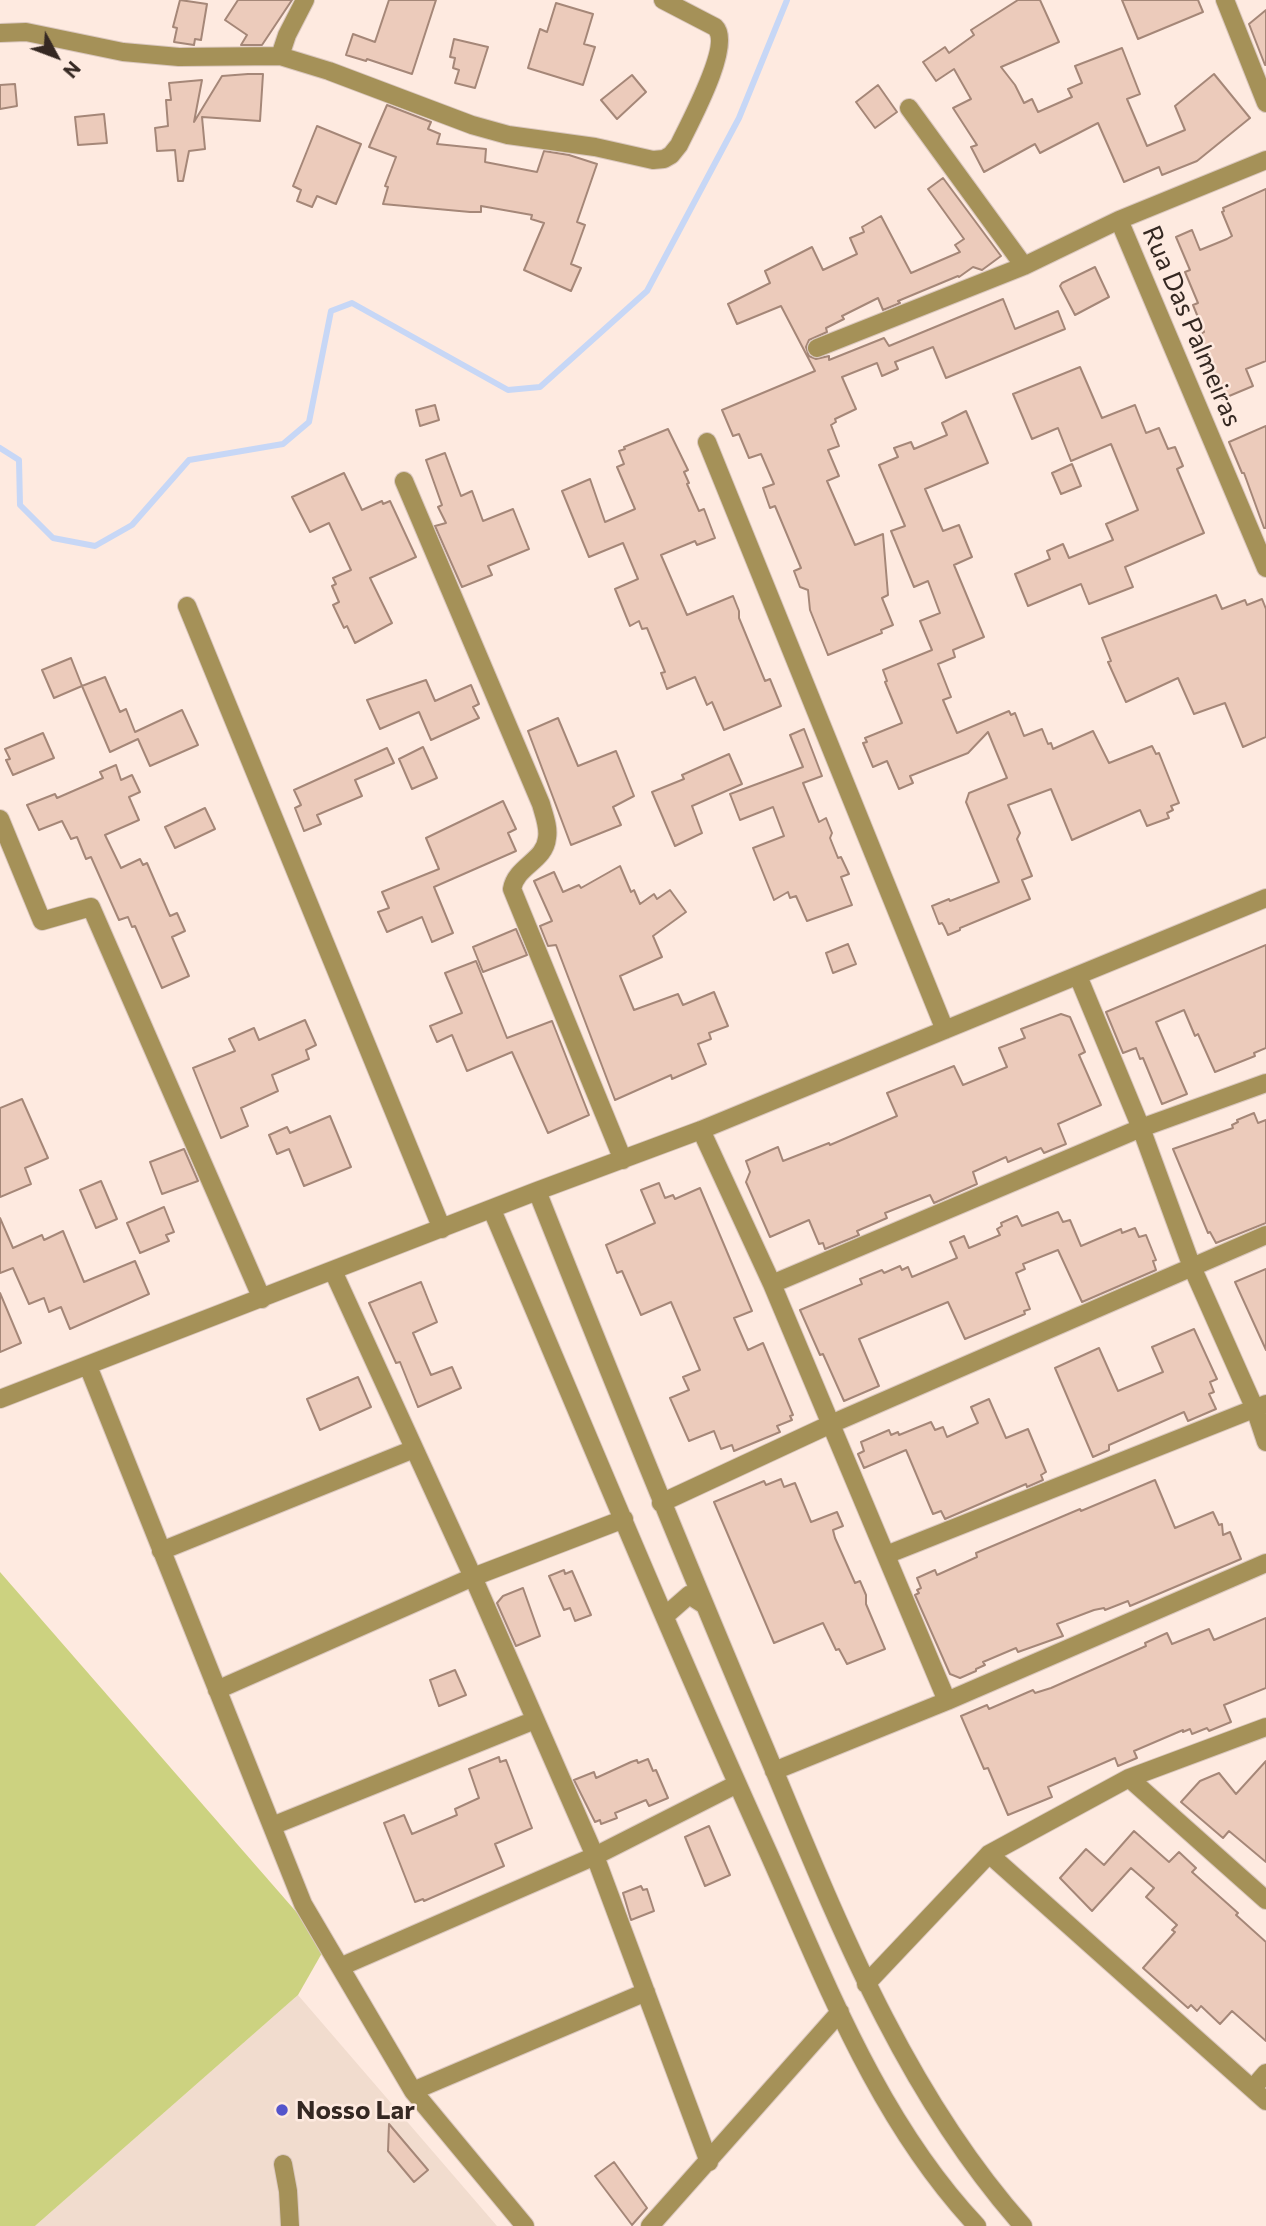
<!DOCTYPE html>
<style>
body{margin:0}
#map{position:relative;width:1266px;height:2226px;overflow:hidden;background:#feeae0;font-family:Commissioner,sans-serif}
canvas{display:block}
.north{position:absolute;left:21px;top:21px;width:70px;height:70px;-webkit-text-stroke:5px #feeae0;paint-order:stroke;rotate:131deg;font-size:19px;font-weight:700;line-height:28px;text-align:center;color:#352822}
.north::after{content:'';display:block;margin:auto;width:24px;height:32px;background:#352822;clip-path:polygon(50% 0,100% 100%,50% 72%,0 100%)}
</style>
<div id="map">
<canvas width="1266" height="2226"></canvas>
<div class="north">N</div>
</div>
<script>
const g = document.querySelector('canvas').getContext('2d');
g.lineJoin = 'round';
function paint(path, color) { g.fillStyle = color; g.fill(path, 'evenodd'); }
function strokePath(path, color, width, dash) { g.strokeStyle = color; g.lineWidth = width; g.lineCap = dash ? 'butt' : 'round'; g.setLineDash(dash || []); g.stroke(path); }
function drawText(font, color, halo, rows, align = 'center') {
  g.font = font + ' Commissioner,sans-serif'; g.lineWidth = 5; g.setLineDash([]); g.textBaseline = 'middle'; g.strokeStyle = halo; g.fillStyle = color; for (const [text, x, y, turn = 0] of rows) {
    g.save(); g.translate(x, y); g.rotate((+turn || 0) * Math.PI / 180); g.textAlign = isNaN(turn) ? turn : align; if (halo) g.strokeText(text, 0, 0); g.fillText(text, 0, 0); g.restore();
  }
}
paint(new Path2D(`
 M298,1995L497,2226H35Z`), '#f1dcce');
paint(new Path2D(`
 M0,1572L326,1946L298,1995L35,2226H0Z`), '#ccd280');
strokePath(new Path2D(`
 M0,448L19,460L20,505L53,538L95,546L132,525L189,460L283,444L309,422L331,311L352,303L508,390L540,387L647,291L739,118L787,0`), '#c7d7f6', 6);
const building = new Path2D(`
 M180,0L207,4L201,40L195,39L194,45L174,42L177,28L173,27Z
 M238,0H292L262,45H241L247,35L225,20Z
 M389,0H436L412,74L367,59L366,61L346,55L353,34L375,42Z
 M1018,0H1040L1059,42L1001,67L1015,85L1024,103L1032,99L1038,112L1072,97L1068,89L1082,83L1075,66L1122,48L1140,94L1127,99L1147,146L1185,130L1175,106L1214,74L1250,118L1197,161L1162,175L1159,167L1124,182L1098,123L1040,153L1035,144L984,172L971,147L977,145L953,108L971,99L954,69L936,81L923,62L945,47L949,53L974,35L971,30Z
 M1122,0H1198L1203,12L1138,39Z
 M556,3L593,14L584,44L595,47L583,85L528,68L540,29L547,32Z
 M1266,10V65H1265L1249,24Z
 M454,39L488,47L475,88L455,83L459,70L453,68L455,58L450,57Z
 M248,74H263L260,121L202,117L205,149L189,151L183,181H178L175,150L157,151L156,138L155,128L168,126L166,100H171L169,83L202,80L194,122L222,76Z
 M632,75L646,92L617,119L601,100Z
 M15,84L17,106L0,109V85Z
 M878,85L897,112L875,128L856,102Z
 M387,105L431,122L428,129L440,134L437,144L486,149L485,162L537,172L544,151L569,155L597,164L577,222L585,225L571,264L581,268L571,291L524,270L544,223L531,219L532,215L481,206V212H470L383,204L388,187L385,186L396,157L369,147Z
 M104,114L107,143L78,145L75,117Z
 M317,126L361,144L336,204L317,196L312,207L297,201L301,190L293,186Z
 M943,178L1001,256L982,270L973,267L959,277L958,276L898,301L900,303L883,310L878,298L842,316L844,319L826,328L827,332L809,340L806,347L809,356L816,359L829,356V360L884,338L889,346L1003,299L1015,329L1058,311L1065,329L946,378L933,347L895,362L898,369L882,376L877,363L842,377L856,409L835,419L836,422L831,425L839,446L828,450L839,476L827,481L855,545L883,534L888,595L882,598L893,625L881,630L882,633L828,655L810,610L808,590L800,587L794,571L801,568L775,506L770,508L763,488L774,484L761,454L749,458L739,434L733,436L722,410L815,371L781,306L737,324L728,304L770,283L765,271L812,247L823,270L857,254L850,238L864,232L862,227L881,216L911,273L960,252L955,245L964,239L928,189Z
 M1266,189V361L1246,369L1253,386L1222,399L1195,336L1204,332L1193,305L1198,303L1185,272L1190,270L1176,237L1192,230L1200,250L1227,239L1232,236L1222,212L1224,211L1223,208Z
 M1095,267L1109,297L1075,315L1060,286L1062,283Z
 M1080,367L1102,418L1135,405L1146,433L1159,428L1168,449L1175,447L1183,466L1177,469L1204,533L1125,567L1133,587L1089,604L1081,584L1028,606L1015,574L1050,559L1047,551L1063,544L1069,558L1113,540L1106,524L1138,510L1111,444L1071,461L1058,428L1032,439L1024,420L1013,394Z
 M435,405L439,420L420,426L416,410Z
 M966,411L988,463L925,489L943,531L959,525L972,557L954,565L984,637L953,650L955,657L938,664L951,697L943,700L957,733L1009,711L1011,715L1015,713L1024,736L1042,729L1048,744L1051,743L1053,749L1093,731L1109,763L1152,746L1156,754L1159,753L1179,803L1171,806L1173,810L1167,813L1169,818L1147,826L1140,810L1072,840L1051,789L1008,805L1020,833L1017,839L1032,876L1022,880L1030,899L960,928V930L948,935L944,926L942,923L939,924L932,906L949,899L950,901L999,882L966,802L969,793L1007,778L988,732L968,753L910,776L913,783L899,789L887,761L873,767L863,743L867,742L865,738L902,723L885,682L887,681L883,670L932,650L920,621L940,613L928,581L914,587L891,531L905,526L879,465L898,457L894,448L911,442L914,449L947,435L942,423Z
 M1266,426V528H1264L1244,473H1242L1229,442Z
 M668,429L688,470L684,472L689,483L687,484L699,511L704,509L715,538L697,545L695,541L661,555L687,615L733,596L739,611V618L765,681L770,679L781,706L724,730L712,702L707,705L695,677L667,689L661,673L665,672L647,628L642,629L639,621L630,626L615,589L638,579L623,543L589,557L562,491L590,479L605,522L635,509L617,467L624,464L619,451L625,449L624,447Z
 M445,453L461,496L472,491L483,521L513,509L529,549L488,566L492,575L462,587L435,526L446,523L438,507L442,505L426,460Z
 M1072,464L1081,486L1061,494L1052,473Z
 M344,473L362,510L382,501L383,504L390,501L416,557L370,578L392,623L355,643L347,626L344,628L333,605L339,602L332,586L336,584L333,578L351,570L329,523L310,532L292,497Z
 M1216,595L1222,609L1245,600L1247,605L1262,599L1266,609V737L1243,747L1225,703L1194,714L1178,678L1126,702L1108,662L1111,661L1102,638Z
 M71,658L82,686L54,698L42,670Z
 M105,677L120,712L126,709L135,732L182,710L198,745L150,766L138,739L110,752L82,686Z
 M426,680L435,701L471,685L479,704L473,707L479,718L431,740L419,712L380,729L367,700Z
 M558,718L578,766L616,751L634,796L613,807L621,825L571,845L528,731Z
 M804,729L822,776L803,783L819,822L826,818L832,833L830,838L838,858L841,857L849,874L841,877L852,905L807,921L796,896L790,898L788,892L774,900L753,848L784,836L773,807L740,820L730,794L803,767L790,735Z
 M43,733L54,758L13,775L6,760L10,759L5,749Z
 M423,747L437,778L412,789L399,759Z
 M387,748L394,763L355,780L362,796L317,815L321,824L304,831L295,808L301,805L294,790Z
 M729,754L742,784L692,806L702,833L675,846L652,792L684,779L682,775Z
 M116,765L121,780L132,775L140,792L129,797L139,820L105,835L121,868L140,859L143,865L147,863L170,916L177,913L185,931L172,937L189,976L162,988L135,926L132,927L128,917L119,920L91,857L86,859L77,837L71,839L62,821L39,830L27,805L55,794L57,798L103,778L100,772Z
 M503,801L516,829L508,833L516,851L434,887L453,933L432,942L422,917L387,932L378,912L389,908L382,892L439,869L426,838Z
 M205,808L215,829L175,848L165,827Z
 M620,866L631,892L634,890L640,904L654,894L657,899L670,890L686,912L653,936L662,957L620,976L634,1010L678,994L683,1005L714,992L728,1026L709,1033L711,1039L698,1044L706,1064L672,1079L671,1075L615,1100L556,945L548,946L540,926L552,921L534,881L554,872L563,892L579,885L581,888Z
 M516,929L527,955L483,972L473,947Z
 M848,944L856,964L833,973L826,953Z
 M1266,945V1048L1254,1053L1255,1056L1215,1072L1198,1034L1195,1036L1184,1010L1156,1022L1187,1094L1162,1104L1143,1058L1140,1059L1136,1048L1123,1053L1106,1012Z
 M476,961L507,1038L552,1021L589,1115L548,1133L512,1052L467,1071L452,1035L437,1042L430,1026L462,1013L445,973Z
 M1061,1014L1070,1017L1085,1052L1079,1055L1101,1105L1058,1124L1066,1144L1044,1153L1041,1148L1008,1162L1006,1157L973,1172L977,1184L934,1203L930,1195L885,1213L887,1218L857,1231L859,1235L825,1249L823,1243L819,1244L809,1220L770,1237L746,1182L750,1172L746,1161L778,1147L783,1161L829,1143L830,1145L897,1116L887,1093L954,1066L963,1085L1007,1067L999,1048L1025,1038L1021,1029Z
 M305,1020L316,1045L306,1050L309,1059L272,1075L278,1091L241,1108L248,1126L221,1138L193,1068L235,1051L229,1039L254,1028L259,1040Z
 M22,1099L48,1158L25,1168L31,1184L0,1197V1108Z
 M1254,1113L1258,1123L1266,1120V1223L1216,1243L1210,1232L1208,1233L1173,1149L1233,1128L1232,1125L1238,1122L1237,1120Z
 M330,1116L351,1167L304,1186L289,1149L277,1154L269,1135L287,1127L290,1133Z
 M184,1149L198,1181L162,1194L150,1162Z
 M101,1181L117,1219L96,1228L80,1190Z
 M659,1183L665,1198L673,1195L675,1199L700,1188L752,1311L734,1318L748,1350L763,1343L793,1415L790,1416L792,1420L777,1426L780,1432L734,1451L732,1445L721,1449L714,1431L689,1441L670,1398L689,1390L683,1377L700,1370L671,1302L641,1315L622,1271L617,1273L606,1245L655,1223L641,1190Z
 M164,1207L174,1232L166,1235L169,1241L140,1253L127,1223Z
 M1058,1212L1063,1222L1070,1220L1081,1246L1121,1229L1122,1233L1135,1228L1139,1237L1146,1235L1156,1260L1153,1261L1156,1270L1082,1302L1058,1250L1023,1264L1025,1269L1016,1273L1030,1309L1024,1311L1025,1314L965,1339L948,1302L859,1339L879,1386L844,1401L823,1354L820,1355L800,1310L862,1284L860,1279L882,1270L884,1273L900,1266L902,1270L908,1267L912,1277L957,1258L950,1242L964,1236L969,1248L1000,1235L997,1229L1002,1226L1001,1223L1017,1216L1022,1226Z
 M0,1218L13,1248L42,1235L44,1240L63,1231L84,1282L135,1261L149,1294L70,1329L61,1307L49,1312L44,1298L29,1304L13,1268L0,1273Z
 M1266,1269V1350L1235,1282Z
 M421,1282L437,1322L413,1333L431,1375L452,1367L461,1388L418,1407L400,1362L396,1363L369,1303Z
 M0,1293L21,1343L0,1352Z
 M1194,1329L1217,1379L1210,1382L1214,1392L1209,1394L1216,1409L1188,1421L1184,1412L1109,1445V1450L1093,1457L1055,1368L1099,1348L1118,1391L1163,1372L1152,1347Z
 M358,1377L371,1407L320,1430L307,1399Z
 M989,1399L1006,1438L1028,1429L1046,1472L1041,1475L1043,1480L1027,1487L1026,1484L945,1519L941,1511L933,1514L906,1450L864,1468L858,1454L864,1451L861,1442L889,1430L891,1435L898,1432L899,1435L931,1422L935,1430L943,1427L947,1437L978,1423L971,1407Z
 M781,1479L784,1487L795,1483L811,1522L837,1512L843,1526L833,1530L835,1538L855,1583L860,1581L866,1595V1604L885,1649L847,1664L839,1649L836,1650L823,1623L774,1643L714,1502L764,1481L766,1485Z
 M1155,1480L1175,1528L1213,1512L1219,1525L1222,1524L1223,1535L1230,1532L1241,1559L1130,1606L1128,1601L1105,1610L1104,1608L1094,1610L1057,1624L1063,1636L1018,1652L1016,1648L983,1662L985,1665L976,1669V1671L960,1678L950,1674L915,1595L919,1593L917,1590L921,1588L917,1578L935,1570L937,1575L977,1557L976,1553L1080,1509L1081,1511Z
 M564,1570L565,1574L572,1571L591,1615L575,1621L570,1608L564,1610L549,1576Z
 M523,1588L540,1636L516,1646L497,1603L503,1596Z
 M1266,1618V1688L1224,1705L1231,1722L1209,1731L1207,1728L1192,1734L1190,1729L1183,1732V1730L1134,1751L1137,1758L1118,1766L1115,1758L1048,1787L1052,1797L1008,1815L988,1768L984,1769L961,1716L987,1705L989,1709L1033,1690L1035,1693L1051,1688L1146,1646L1145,1643L1167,1633L1172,1644L1209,1629L1214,1640Z
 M455,1670L466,1695L439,1706L430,1680Z
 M499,1757L500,1762L506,1760L532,1828L495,1844L504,1866L424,1901L423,1899L415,1902L384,1823L404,1815L412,1834L457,1815L455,1809L479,1798L469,1769Z
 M648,1759L653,1771L656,1770L668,1798L649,1806L646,1800L615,1813L617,1818L601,1824L600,1820L595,1822L574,1780L594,1772L596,1778L631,1762L637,1760L638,1763Z
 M1266,1761V1862L1229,1831L1223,1838L1181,1802L1200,1781L1219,1773L1236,1794Z
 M709,1826L730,1875L705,1886L685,1837Z
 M1134,1831L1169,1862L1179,1852L1196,1868L1192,1872L1238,1913L1236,1915L1266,1942V2041L1232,2011L1220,2024L1201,2006L1197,2011L1191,2005L1188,2008L1143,1968L1175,1932L1172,1930L1177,1925L1146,1897L1154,1888L1131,1868L1092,1911L1060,1878L1086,1849L1104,1865Z
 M641,1886L643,1890L647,1889L654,1911L631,1920L623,1893Z
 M389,2124L428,2170L414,2182L388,2151Z
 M614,2162L647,2208L632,2225L595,2176Z`);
paint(building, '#eccbbb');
strokePath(building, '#a58778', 2);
const minor = new Path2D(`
 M1225,0L1266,103
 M0,33L26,32L123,52L179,57L280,56L329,71L472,125L508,135L595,147L653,160L664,159L671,155L679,145C689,124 733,44 715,27L663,0
 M280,56L287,35L305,0
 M909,108L1024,266
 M1119,220L1266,568
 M817,348L1024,266L1119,220L1266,160
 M707,442L945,1030
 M404,481L541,804C544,815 549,827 547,838C545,861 516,866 512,889L623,1160
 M187,606L442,1229
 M0,819L42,921L91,907L262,1299
 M1078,976L1141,1128L1192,1267L1255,1409L1266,1442
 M701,1130L772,1284L947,1701
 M537,1191C611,1377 686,1562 764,1746C834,1913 901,2089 1023,2226
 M492,1210C583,1424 672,1640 768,1852C826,1982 878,2121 977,2226
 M333,1271L473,1577L595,1856L709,2162
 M772,1284L1141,1128L1266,1083
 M88,1366L303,1904L413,2091L525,2226
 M0,1399L537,1191L701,1130L1266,898
 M661,1503L831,1424L1266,1235
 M161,1551L414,1449
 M886,1555L1266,1404
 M665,1616L689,1595L703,1604
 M217,1690L473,1577L624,1519
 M774,1771L947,1701L1266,1563
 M1129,1778L1266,1900
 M272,1826L535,1720
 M989,1854L1266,2101
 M340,1967L595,1856L737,1784
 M866,1984L989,1854L1129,1778L1266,1727
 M1253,2088L1266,2073
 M413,2091L646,1992
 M283,2164L288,2191L290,2226
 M650,2226L840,2012`);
strokePath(minor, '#dac7be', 20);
strokePath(minor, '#a59158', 18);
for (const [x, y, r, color] of [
 [282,2110,7,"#5454cb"]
]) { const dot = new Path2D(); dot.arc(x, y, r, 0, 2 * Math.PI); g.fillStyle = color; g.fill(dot); strokePath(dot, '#feeae0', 2.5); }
drawText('26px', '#352822', '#feeae0', [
 ["Rua Das Palmeiras",1192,326,67]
]);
drawText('bold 26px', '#352822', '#feeae0', [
 ["Nosso Lar",296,2110]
], 'left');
</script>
